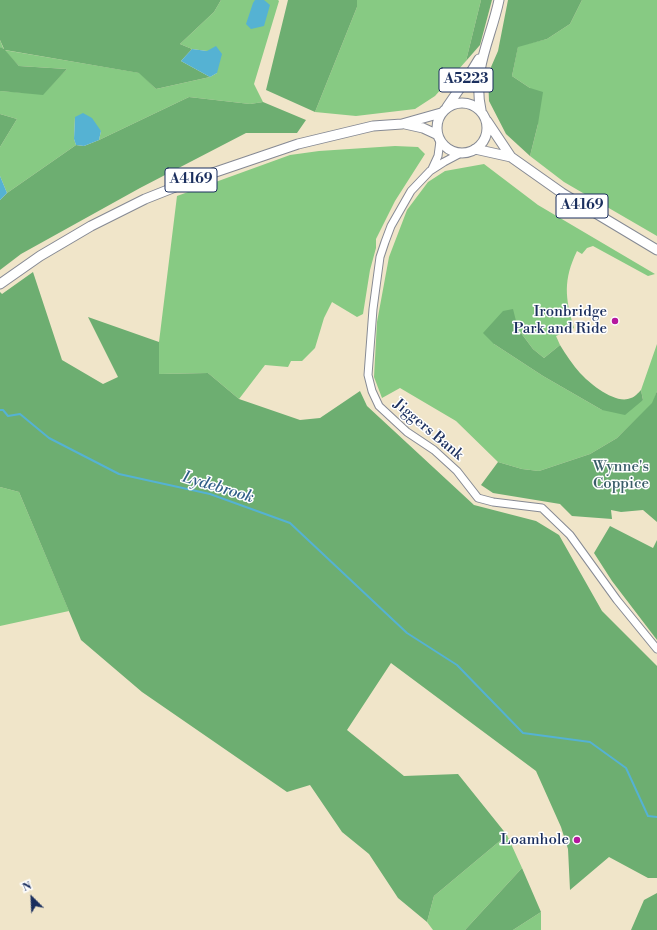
<!DOCTYPE html>
<style>
body{margin:0}
#map{position:relative;width:657px;height:930px;overflow:hidden;background:#f0e5c9;font-family:"Libre Bodoni",serif}
canvas{display:block}
.north{position:absolute;left:12px;top:878px;width:40px;height:40px;-webkit-text-stroke:3px #fff;paint-order:stroke;rotate:336deg;font-size:11px;font-weight:700;line-height:16px;text-align:center;color:#1b2f5e}
.north::after{content:'';display:block;margin:auto;width:14px;height:18px;background:#1b2f5e;clip-path:polygon(50% 0,100% 100%,50% 72%,0 100%)}
</style>
<div id="map">
<canvas width="657" height="930"></canvas>
<div class="north">N</div>
</div>
<script>
const g = document.querySelector('canvas').getContext('2d');
g.lineJoin = 'round';
function paint(path, color) { g.fillStyle = color; g.fill(path, 'evenodd'); }
function strokePath(path, color, width, dash) { g.strokeStyle = color; g.lineWidth = width; g.lineCap = dash ? 'butt' : 'round'; g.setLineDash(dash || []); g.stroke(path); }
function drawText(font, color, halo, rows, align = 'center') {
  g.font = font + ' "Libre Bodoni",serif'; g.lineWidth = 3; g.setLineDash([]); g.textBaseline = 'middle'; g.strokeStyle = halo; g.fillStyle = color; for (const [text, x, y, turn = 0] of rows) {
    g.save(); g.translate(x, y); g.rotate((+turn || 0) * Math.PI / 180); g.textAlign = isNaN(turn) ? turn : align; if (halo) g.strokeText(text, 0, 0); g.fillText(text, 0, 0); g.restore();
  }
}
paint(new Path2D(`
 M221,0H278L279,1L254,84L263,102L250,104L189,97L99,140L101,131L75,117L74,139L76,145L7,193L0,176V147L17,119L0,114V91L43,94L67,69L19,66L4,50L0,47V40L4,50L140,73L156,89L210,77L217,73L207,51L192,49L180,44L214,12Z
 M357,0H481L466,61L435,96L415,109L356,116L315,112L357,7Z
 M582,0H657V236L564,182L530,156L538,124L530,88L512,76L518,46L547,39L570,24Z
 M395,146L418,147L425,154L395,201L376,239V248L370,270L363,314L357,317L332,302L324,318L315,348L302,361H291L288,367L265,365L239,399L208,373L159,374V342L177,196L290,155L319,151Z
 M484,164L538,205L655,274L648,276L593,246L587,248L582,254L577,251C563,280 565,298 574,328L556,336L560,345L544,358L533,349L518,329L494,344L543,376L602,410L643,400L641,390L657,344V391L653,403L617,438L590,454L539,471L522,469L498,462L456,421L400,388L382,398L374,377L377,322L389,257L407,210L428,182L445,171Z
 M0,487L19,492L69,611L0,626Z
 M507,835L522,868L465,930H433L427,922L434,896Z
 M541,912V930H513Z`), '#87ca83');
paint(new Path2D(`
 M0,0H221L214,12L180,44L192,49L181,61L210,77L156,89L139,73L5,50L19,66L67,69L43,95L0,91V47L4,49L0,40Z
 M288,0H357V7L315,112L266,90Z
 M481,0H492L480,45L466,61Z
 M508,0H582L570,24L547,39L518,47L512,76L530,88L543,92L538,124L530,156L506,134L489,101L488,74L498,51Z
 M189,97L250,104L263,102L306,120L297,133H246L140,188L21,254L0,270V200L7,193L76,145L84,146L99,140Z
 M0,114L17,119L0,147Z
 M33,272L62,360L103,384L118,377L88,317L159,342V374L208,373L239,399L300,420L320,418L360,391L367,406L474,505L536,521L559,535L602,611L657,666V878H648L609,857L570,890L568,849L561,827L536,771L391,663L347,730L404,776L458,774L507,835L434,896L427,922L398,898L369,854L342,832L310,785L287,792L142,692L81,640L19,492L0,487V292L2,294Z
 M513,309L518,329L533,349L544,358L560,345C566,355 573,365 580,373C590,384 616,405 631,398C635,397 638,393 641,390L643,400L625,415L602,410L543,376L494,344L483,333L503,311Z
 M657,391V522L643,510L621,512L611,510L612,519L572,516L560,504L493,493L481,485L498,462L522,469L539,471L590,454L617,438L652,403Z
 M610,526L653,548L657,540V640L612,581L594,553Z
 M522,868L541,912L513,930H465Z
 M657,893V930H631L644,900Z`), '#6dae71');
paint(new Path2D(`
 M255,0H264L270,5L264,26L251,29L246,24L253,3Z
 M216,46L222,54L217,73L210,77L181,61L192,49L207,51Z
 M83,113L92,118L101,131L99,140L84,146L76,145L74,139L75,117Z
 M0,176L7,193L0,200Z`), '#55b2d3');
strokePath(new Path2D(`
 M0,410H3L8,416L20,414L49,438L119,474L210,494L290,523L407,633L457,665L523,733L590,742L626,768L648,816L657,817`), '#55b2d3', 2);
const tertiary = new Path2D(`
 M461,153L444,162L430,171L411,191L391,226L385,242L380,257L373,309L368,375L372,391L379,406L407,432L434,450L457,471L478,498L493,502L542,508L570,535L617,600L657,649
 M432,169L438,156L440,141`);
const primary = new Path2D(`
 M437 128a25 25 0 1 1 50 0a25 25 0 1 1-50 0Z
 M447,107L471,72L479,59
 M481,110C472,69 491,39 499,0
 M487,121L511,157L562,193L657,250
 M405,124L423,128L438,135
 M475,149L511,157
 M0,284L40,256L91,226L145,199L198,178L298,144L373,126L402,124L441,113`);
strokePath(tertiary, '#868a94', 9);
strokePath(primary, '#868a94', 11);
strokePath(tertiary, '#fff', 7);
strokePath(primary, '#fff', 9);
for (const [x, y, r, color] of [
 [615,321,4,"#b5179e"],
 [577,840,4,"#b5179e"]
]) { const dot = new Path2D(); dot.arc(x, y, r, 0, 2 * Math.PI); g.fillStyle = color; g.fill(dot); strokePath(dot, '#fff', 1.5); }
for (const [x, y, w] of [
 [466,80,54],
 [191,180,52],
 [582,206,52]
]) { const box = new Path2D(); box.roundRect(x - w / 2, y - 12, w, 24, 3); g.fillStyle = '#fff'; g.fill(box); strokePath(box, '#1b2f5e', 1); }
drawText('bold 14px', '#1b2f5e', null, [
 ["A5223",466,80],
 ["A4169",191,180],
 ["A4169",582,206]
]);
drawText('15px', '#1b2f5e', '#fff', [
 ["Ironbridge",607,312],
 ["Park and Ride",607,329],
 ["Loamhole",569,840]
], 'right');
drawText('15px', '#1b2f5e', '#fff', [
 ["Jiggers Bank",428,430,40]
]);
drawText('15px', '#3b5e69', '#fff', [
 ["Wynne's",621,467],
 ["Coppice",621,484]
]);
drawText('italic 16px', '#2f5d87', '#fff', [
 ["Lydebrook",218,488,17]
]);
</script>
